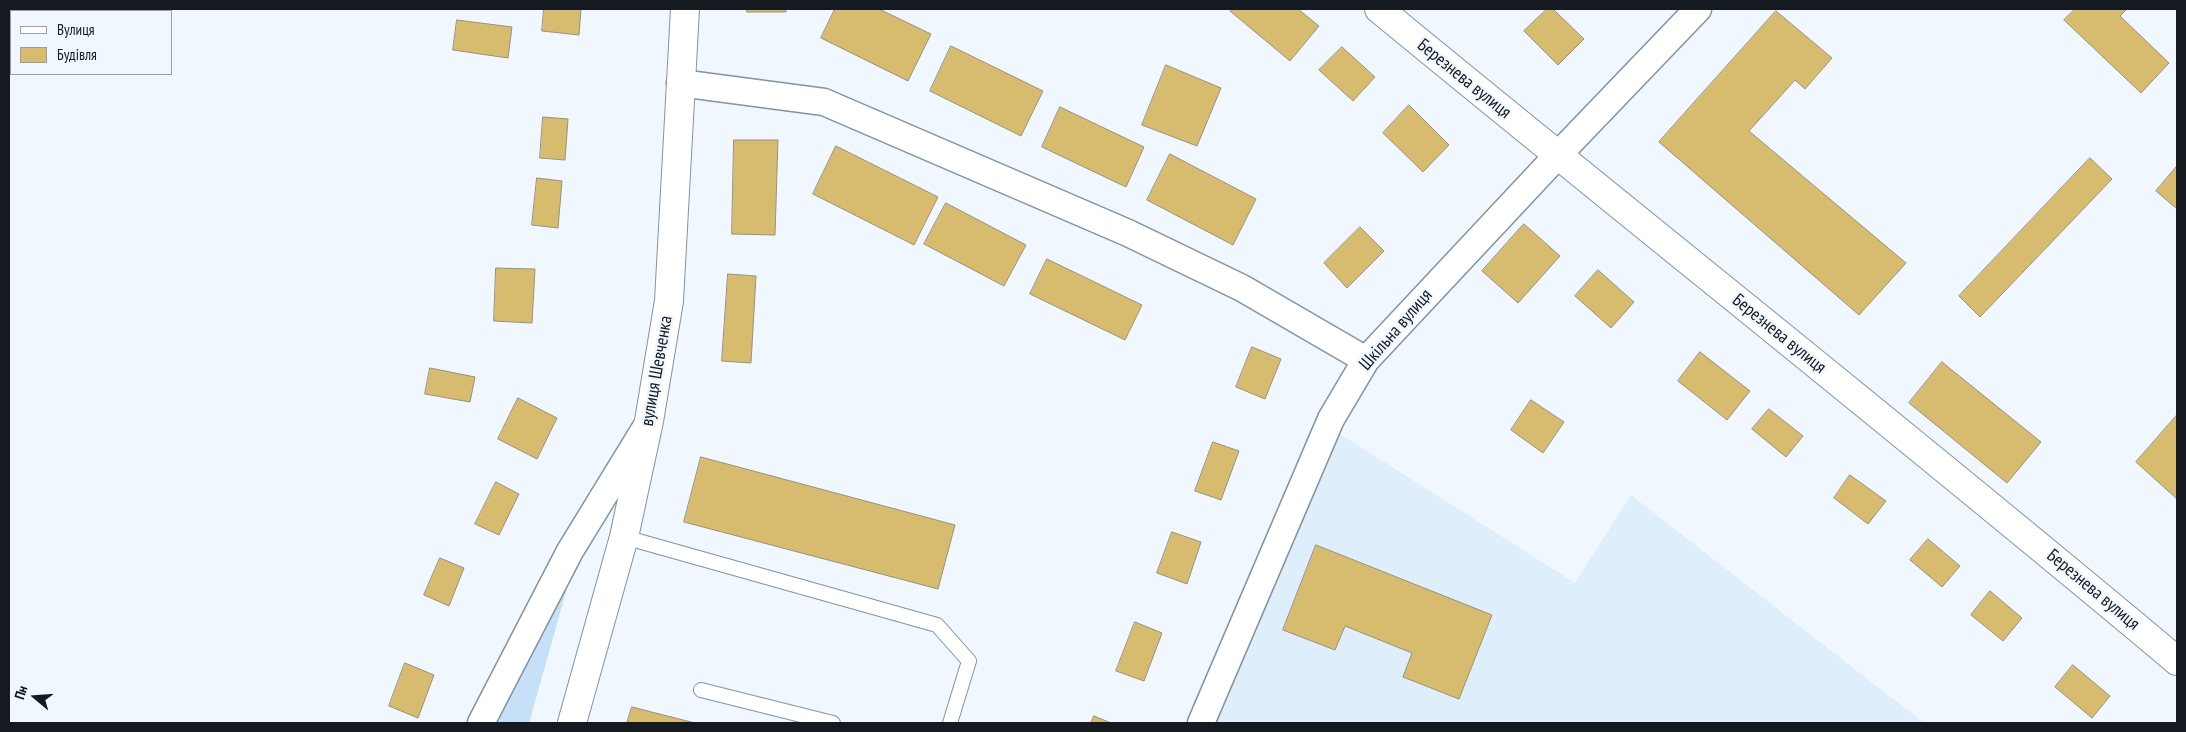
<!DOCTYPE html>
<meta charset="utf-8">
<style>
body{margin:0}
#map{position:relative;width:2186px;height:732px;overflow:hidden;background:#f0f7fe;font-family:"PT Sans Narrow",sans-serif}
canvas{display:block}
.frame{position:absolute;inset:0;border:10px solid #141a20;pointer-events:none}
.legend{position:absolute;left:10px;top:10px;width:162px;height:65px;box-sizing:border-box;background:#f0f7fe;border:1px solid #989fa5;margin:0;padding:6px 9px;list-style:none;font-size:15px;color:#141a20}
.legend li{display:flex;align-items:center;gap:10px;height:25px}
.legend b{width:25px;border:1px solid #989fa5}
.north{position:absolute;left:10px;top:672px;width:50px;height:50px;-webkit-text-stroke:4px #f0f7fe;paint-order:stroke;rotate:288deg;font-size:14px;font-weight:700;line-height:20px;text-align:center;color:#141a20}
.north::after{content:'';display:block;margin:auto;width:18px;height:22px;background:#141a20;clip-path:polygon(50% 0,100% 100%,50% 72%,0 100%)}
</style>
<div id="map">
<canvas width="2186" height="732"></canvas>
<div class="frame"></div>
<ul class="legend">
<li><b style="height:6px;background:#fff"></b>Вулиця</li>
<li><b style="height:14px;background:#d7bc6f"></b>Будівля</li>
</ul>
<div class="north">Пн</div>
</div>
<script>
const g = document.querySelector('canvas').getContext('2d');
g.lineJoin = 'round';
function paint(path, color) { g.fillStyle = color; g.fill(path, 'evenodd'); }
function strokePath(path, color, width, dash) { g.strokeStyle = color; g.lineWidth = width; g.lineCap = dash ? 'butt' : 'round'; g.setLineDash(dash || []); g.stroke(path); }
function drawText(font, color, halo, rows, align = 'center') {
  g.font = font + ' "PT Sans Narrow",sans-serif'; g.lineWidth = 5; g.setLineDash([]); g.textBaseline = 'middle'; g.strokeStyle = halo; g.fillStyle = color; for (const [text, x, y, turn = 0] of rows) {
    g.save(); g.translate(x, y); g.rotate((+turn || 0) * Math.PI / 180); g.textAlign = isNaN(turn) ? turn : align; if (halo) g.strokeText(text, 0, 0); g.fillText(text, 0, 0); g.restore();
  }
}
paint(new Path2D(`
 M1340,434L1575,583L1631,495L1924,723H1205Z`), '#dfeefb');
paint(new Path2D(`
 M573,567L529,723H496Z`), '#c6e0f8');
const building = new Path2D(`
 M544,9H581L579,35L542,31Z
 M747,9H786V12H747Z
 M835,9H879L931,34L908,81L821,38Z
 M1232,9H1298L1319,26L1290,61L1230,11Z
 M1547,9H1553L1584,39L1558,65L1524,31Z
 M2075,9H2127L2120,16L2169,63L2141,93L2064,20Z
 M1776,11L1832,58L1805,89L1795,80L1749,131L1906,263L1859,315L1659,142Z
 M457,20L512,27L508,58L453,50Z
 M951,46L1043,91L1021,136L930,91Z
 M1342,47L1375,77L1353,101L1319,70Z
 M1166,65L1221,88L1197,146L1142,125Z
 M1409,105L1449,145L1423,172L1383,133Z
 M1060,107L1144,147L1126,187L1042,147Z
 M543,117L568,119L565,160L540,158Z
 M734,140H778L775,235L732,234Z
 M836,146L938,197L914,245L813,194Z
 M1170,154L1256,199L1233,245L1147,200Z
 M2090,158L2112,179L1980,317L1959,296Z
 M2177,166V209L2156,191Z
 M537,178L562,181L558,228L532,225Z
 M946,203L1026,245L1004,286L924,244Z
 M1524,224L1560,256L1518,303L1482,271Z
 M1360,227L1384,251L1347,288L1324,263Z
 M1047,259L1142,305L1125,340L1030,294Z
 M496,268L535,269L532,323L494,321Z
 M1598,270L1634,302L1611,328L1575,296Z
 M728,274L756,276L751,363L722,361Z
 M1252,347L1281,359L1265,399L1236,387Z
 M1700,352L1750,391L1727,420L1678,381Z
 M1942,362L2041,442L2007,483L1909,403Z
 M430,368L475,377L470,402L425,394Z
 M518,398L557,418L537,459L498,439Z
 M1531,400L1564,422L1543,453L1511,430Z
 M1769,409L1803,436L1786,457L1752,429Z
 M2177,415V499L2136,462Z
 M1213,442L1239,451L1221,500L1195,491Z
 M701,457L955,525L938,589L684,522Z
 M1850,475L1886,501L1868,524L1834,498Z
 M496,482L519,494L499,535L475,524Z
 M1172,532L1201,542L1187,584L1157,573Z
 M1928,539L1960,566L1942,587L1910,560Z
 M1316,545L1492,615L1459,699L1403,677L1412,653L1345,626L1335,650L1283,630Z
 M440,558L464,568L449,606L424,595Z
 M1990,591L2022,618L2003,641L1971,615Z
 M1135,622L1162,633L1144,681L1116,671Z
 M405,663L434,675L418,718L389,706Z
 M2073,665L2110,696L2092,718L2055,687Z
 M632,707L695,723H627Z
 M1094,716L1111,723H1091Z`);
paint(building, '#d7bc6f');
strokePath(building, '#98917e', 1);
const lane = new Path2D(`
 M624,537L937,625L969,661L950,723
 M701,690L833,723`);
const street = new Path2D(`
 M680,83L824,102L1128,233L1242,288L1366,360
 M481,723L570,551L646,427
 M1201,723L1331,419L1366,360L1557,156L1698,9`);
const secondary = new Path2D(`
 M1379,9C1644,227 1914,440 2177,661
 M572,723L624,537L649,421L669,301L685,9`);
strokePath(lane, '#8293a2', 16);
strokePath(street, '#8293a2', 29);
strokePath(secondary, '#8293a2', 30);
strokePath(lane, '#fff', 14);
strokePath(street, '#fff', 26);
strokePath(secondary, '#fff', 28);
drawText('18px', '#141a20', '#f0f7fe', [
 ["Березнева вулиця",1464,79,39],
 ["Шкільна вулиця",1396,330,-49],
 ["Березнева вулиця",1779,334,39],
 ["вулиця Шевченка",657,371,-80],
 ["Березнева вулиця",2093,590,40]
]);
</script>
